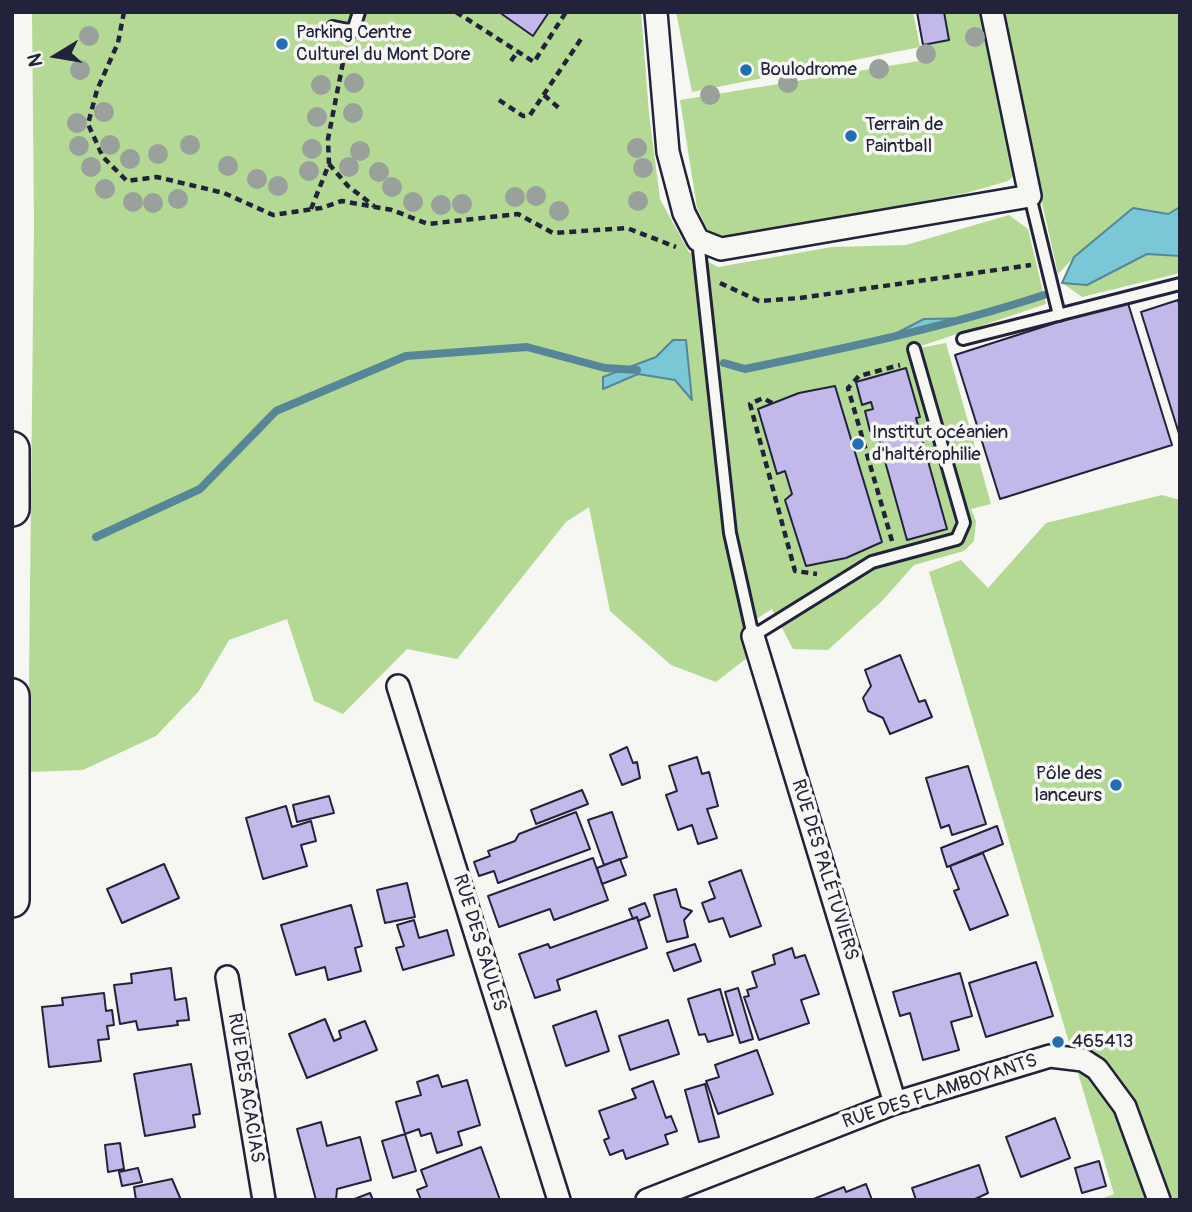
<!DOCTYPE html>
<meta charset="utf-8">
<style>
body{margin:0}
#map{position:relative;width:1192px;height:1212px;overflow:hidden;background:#f6f6f2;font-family:Pangolin,sans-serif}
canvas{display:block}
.frame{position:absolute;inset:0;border:14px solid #22223b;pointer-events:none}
.north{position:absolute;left:21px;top:21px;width:70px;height:70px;-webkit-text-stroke:5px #f6f6f2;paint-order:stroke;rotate:259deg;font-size:19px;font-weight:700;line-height:28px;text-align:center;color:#22223b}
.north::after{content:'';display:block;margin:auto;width:24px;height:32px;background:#22223b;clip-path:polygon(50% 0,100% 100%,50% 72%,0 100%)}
</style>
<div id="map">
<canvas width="1192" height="1212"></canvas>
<div class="frame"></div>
<div class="north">N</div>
</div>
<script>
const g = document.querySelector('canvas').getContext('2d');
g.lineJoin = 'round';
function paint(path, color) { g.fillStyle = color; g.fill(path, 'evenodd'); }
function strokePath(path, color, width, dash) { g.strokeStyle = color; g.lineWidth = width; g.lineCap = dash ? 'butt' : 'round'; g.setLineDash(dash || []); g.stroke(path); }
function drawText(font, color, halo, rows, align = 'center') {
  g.font = font + ' Pangolin,sans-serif'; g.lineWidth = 7; g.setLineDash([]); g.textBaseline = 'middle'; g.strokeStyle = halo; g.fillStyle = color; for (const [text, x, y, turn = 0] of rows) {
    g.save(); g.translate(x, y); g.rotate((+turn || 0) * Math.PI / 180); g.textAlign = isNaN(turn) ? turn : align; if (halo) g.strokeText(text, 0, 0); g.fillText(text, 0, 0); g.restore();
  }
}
paint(new Path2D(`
 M32,12H641L649,113L660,199L689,252L718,267L832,247L906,245L1009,215L1028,229L1046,304L909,350L946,343L991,504L971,509L976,521L974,541L964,551L914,565L883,600L828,650L793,649L772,609L745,626L747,658L716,682L671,665L610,611L589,507L566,522L457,659L407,649L343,714L314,701L287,619L229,640L199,691L156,736L83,770L28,772L34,223Z
 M676,12H913L920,47L692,92Z
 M916,12H982L1016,174L1008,181L966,193L733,238L709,232L697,208L680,100L925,60Z
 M999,12H1180V207L1074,257L1058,274Z
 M1147,254L1180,256V273L1082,297L1062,283H1091Z
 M1162,495L1180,500V1200H1098L1114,1194L929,572L961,560L988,588L1046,523Z`), '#b4d994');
const water = new Path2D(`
 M1180,207V256L1147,254L1087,285L1062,283L1074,257L1133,208L1168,214Z
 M974,318L883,340L924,319Z
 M673,340H686L692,400L675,380L638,374L603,389V377L656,357Z`);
paint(water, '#7ac8d7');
strokePath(water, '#578699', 2);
strokePath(new Path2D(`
 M724,363L745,369C846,348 946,327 1044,295
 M96,537L200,489L276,411L406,356L527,347L605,368L637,370`), '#578699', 8);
const building = new Path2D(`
 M499,12H549L533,36Z
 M917,12H944L949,40L923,45Z
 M1127,300L1172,445L1000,499L955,355Z
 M1178,300L1180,307V437L1141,312Z
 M906,368L920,417L916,418L947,529L907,540L876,429L870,431L865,411L873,409L871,402L862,405L856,382Z
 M835,386L882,542L846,558L806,566L785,500L792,494L785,471L777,474L758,409L799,393Z
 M900,655L919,702L925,700L932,717L890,734L883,718L868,711L863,698L871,686L865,670Z
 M627,747L633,763L637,762L640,778L622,785L610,755Z
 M697,757L702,774L709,772L718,806L707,809L717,838L698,844L692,825L678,830L666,795L677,791L669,766Z
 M968,766L986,824L952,835L949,825L941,828L926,778Z
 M582,790L588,804L536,824L531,810Z
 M329,796L334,813L297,822L293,805Z
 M286,806L292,827L311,821L316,841L301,845L307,866L263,879L246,818Z
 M576,812L590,849L498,883L494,871L479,876L474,862L490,856L488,851L515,841L519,834Z
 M612,812L627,857L604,865L588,820Z
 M997,826L1003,844L947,867L941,848Z
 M983,853L1008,915L970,930L954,891L959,889L950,866Z
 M593,858L608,900L554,920L550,909L499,927L488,896Z
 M620,859L626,875L602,884L597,868Z
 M164,864L179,898L122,923L107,889Z
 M741,870L761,926L730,937L723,918L709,922L702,903L715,898L709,882Z
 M407,883L415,917L385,923L377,890Z
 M676,889L681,907L692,911L684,920L688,937L667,942L654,895Z
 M645,903L650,916L638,921L637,917L633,919L629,909Z
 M351,905L362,946L355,948L361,971L328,980L325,967L296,975L281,925Z
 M637,917L647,948L557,980L560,990L535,998L519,954L548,944L550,948Z
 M414,920L419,938L447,930L454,955L403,970L396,948L404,946L397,925Z
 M695,944L701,961L674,971L667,953Z
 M792,948L795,958L805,955L819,994L801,1000L809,1023L759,1040L744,997L749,996L747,990L757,987L752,972L775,964L773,955Z
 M1036,962L1053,1016L986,1037L969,983Z
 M171,968L175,1000L186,998L189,1020L177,1021L178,1025L138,1030L136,1021L120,1024L114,985L132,983L131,974Z
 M960,973L972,1016L951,1022L959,1050L923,1060L910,1013L900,1016L893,992Z
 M738,988L753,1039L740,1043L725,992Z
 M720,989L733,1035L708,1042L705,1034L699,1035L688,999Z
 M104,993L106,1011L112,1010L114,1025L107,1026L109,1039L98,1040L101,1061L49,1067L42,1007L63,1005L62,998Z
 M596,1011L609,1051L566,1066L553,1026Z
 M325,1019L334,1041L341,1038L339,1031L365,1021L377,1050L307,1078L289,1034Z
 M668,1020L679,1054L630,1070L619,1036Z
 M757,1050L773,1094L718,1114L706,1081L719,1077L715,1065Z
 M191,1064L200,1114L193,1115L195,1127L145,1136L134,1074Z
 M438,1075L442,1087L467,1080L480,1125L458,1132L462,1145L437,1153L431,1133L421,1136L419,1129L405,1134L396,1102L421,1095L417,1082Z
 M653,1081L666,1118L671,1116L677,1131L665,1135L668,1144L626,1159L623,1150L610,1155L604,1140L609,1138L599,1111L636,1098L632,1089Z
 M705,1084L719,1137L699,1142L685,1090Z
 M1055,1118L1070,1158L1021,1177L1006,1137Z
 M321,1122L327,1146L360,1137L371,1180L337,1189L336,1200H316L297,1129Z
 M405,1134L416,1171L393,1178L382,1141Z
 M120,1143L124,1169L108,1172L105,1145Z
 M481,1147L500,1200H421L417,1190L427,1186L421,1170Z
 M1099,1161L1106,1186L1082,1193L1075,1168Z
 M979,1165L988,1193L973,1200H916L912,1188Z
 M138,1168L142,1182L122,1186L119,1172Z
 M172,1179L181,1200H136L134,1187Z
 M866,1184L872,1200H811L844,1187L846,1192Z
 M370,1193L373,1200H352Z`);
paint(building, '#c2b9ea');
strokePath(building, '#22223b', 2);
const service = new Path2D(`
 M333,27L353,31L359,12
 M1030,196L1059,315
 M698,240L730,533L753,636L872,562L957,539L964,523L914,349
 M963,339L1180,284`);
const minor = new Path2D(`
 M656,12L668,152L684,213L698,240L721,249L1030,196L992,12
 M753,636L895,1103
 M398,686L559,1200
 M227,977L264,1200
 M647,1200L895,1103L1050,1056L1083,1060L1097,1069L1125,1107L1159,1200`);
const primary = new Path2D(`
 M12,449V509
 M12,696V900`);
strokePath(service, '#22223b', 16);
strokePath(minor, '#22223b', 26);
strokePath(primary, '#22223b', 38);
strokePath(new Path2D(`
 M124,12L118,43L97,90L88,124L103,157L127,181L157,177L224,193L273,215L321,208L342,201L392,210L428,224L518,214L553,233L627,228L676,247
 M456,12L534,62L566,12
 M511,61L518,51
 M544,95L560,109
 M499,100L523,116L530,115L581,39
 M329,164L348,186L374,206
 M311,209L329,164L328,139L346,47
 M720,283L759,301L800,298L1031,265
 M772,403L763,398L750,404L795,571L817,574
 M892,541L848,388L859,376L900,365`), '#22223b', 4.5, [7, 5]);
strokePath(service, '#f6f6f2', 10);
strokePath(minor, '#f6f6f2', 21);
strokePath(primary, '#f6f6f2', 33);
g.fillStyle = '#9aa09c';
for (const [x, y] of [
 [89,36],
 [975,37],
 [926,54],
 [879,69],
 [80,70],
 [354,83],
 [788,83],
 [321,85],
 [710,95],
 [104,112],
 [353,113],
 [317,117],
 [77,123],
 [110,145],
 [190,145],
 [79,146],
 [637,148],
 [312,149],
 [360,151],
 [158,154],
 [130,159],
 [228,166],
 [91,167],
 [349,167],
 [643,168],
 [309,171],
 [379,172],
 [257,179],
 [278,186],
 [392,187],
 [105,189],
 [536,196],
 [515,197],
 [178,199],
 [638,201],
 [133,202],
 [413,202],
 [153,203],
 [462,204],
 [441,205],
 [559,211]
]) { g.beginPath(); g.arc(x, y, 10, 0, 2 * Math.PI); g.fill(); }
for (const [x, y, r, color] of [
 [282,44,7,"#1f6fb2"],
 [746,70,7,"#1f6fb2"],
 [851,136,7,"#1f6fb2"],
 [858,444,7,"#1f6fb2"],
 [1116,785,7,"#1f6fb2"],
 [1058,1042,7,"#1f6fb2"]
]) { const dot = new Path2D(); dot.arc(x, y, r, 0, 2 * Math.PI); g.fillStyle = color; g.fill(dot); strokePath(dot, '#f6f6f2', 2.5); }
drawText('19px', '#22223b', '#f6f6f2', [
 ["Parking Centre",296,33],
 ["Culturel du Mont Dore",296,55],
 ["Boulodrome",760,70],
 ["Terrain de",865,125],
 ["Paintball",865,147],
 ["Institut océanien",872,433],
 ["d'haltérophilie",872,455],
 ["Pôle des",1102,774,"right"],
 ["lanceurs",1102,796,"right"],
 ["465413",1072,1042]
], 'left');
drawText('19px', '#22223b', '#f6f6f2', [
 ["RUE DES PALÉTUVIERS",824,870,73],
 ["RUE DES SAULES",479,943,73],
 ["RUE DES ACACIAS",245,1088,81],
 ["RUE DES FLAMBOYANTS",940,1092,-18]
]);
</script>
